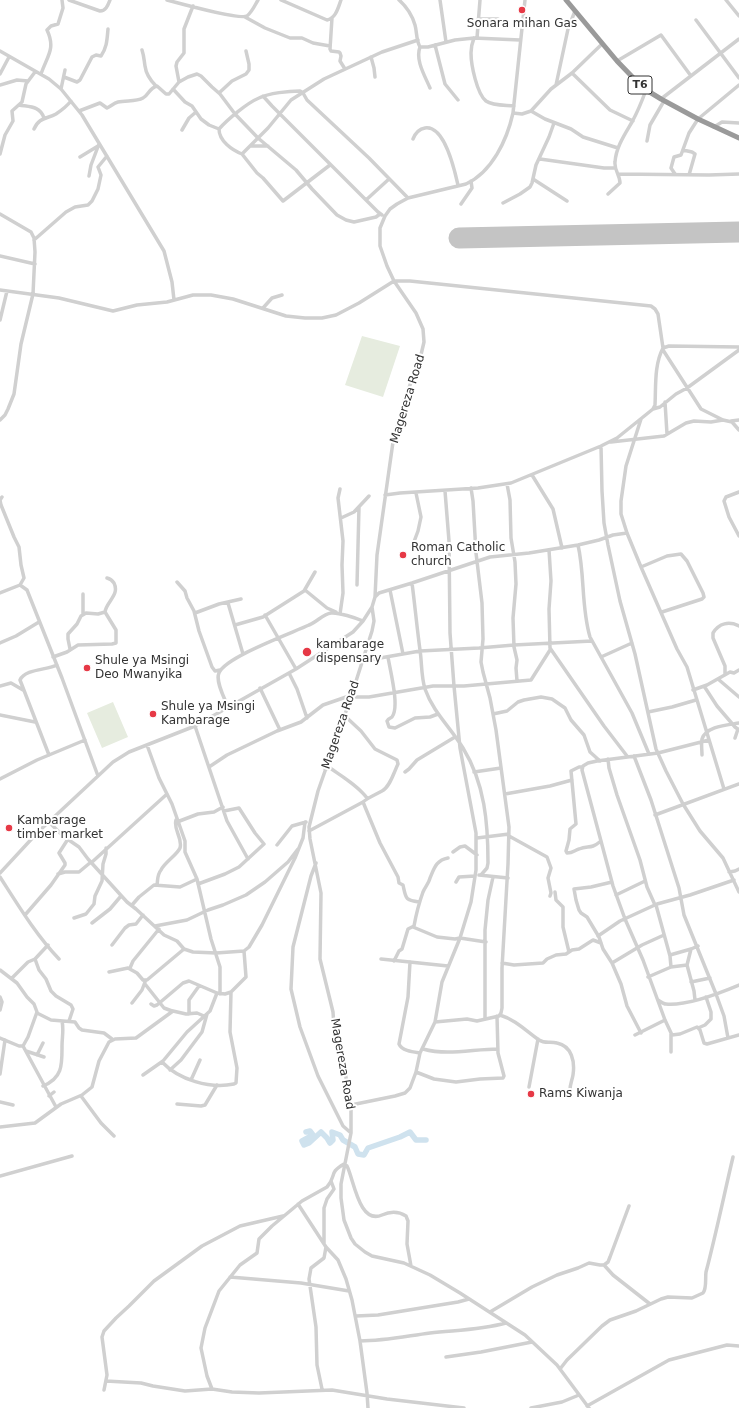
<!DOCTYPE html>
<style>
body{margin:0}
canvas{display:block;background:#fff}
</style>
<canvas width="739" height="1408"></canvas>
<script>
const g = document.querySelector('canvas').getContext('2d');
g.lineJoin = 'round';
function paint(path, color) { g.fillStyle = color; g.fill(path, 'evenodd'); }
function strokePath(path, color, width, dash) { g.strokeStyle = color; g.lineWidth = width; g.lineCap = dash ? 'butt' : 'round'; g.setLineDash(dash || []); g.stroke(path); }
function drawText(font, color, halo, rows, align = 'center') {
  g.font = font + ' "DejaVu Sans",sans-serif'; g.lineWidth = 4; g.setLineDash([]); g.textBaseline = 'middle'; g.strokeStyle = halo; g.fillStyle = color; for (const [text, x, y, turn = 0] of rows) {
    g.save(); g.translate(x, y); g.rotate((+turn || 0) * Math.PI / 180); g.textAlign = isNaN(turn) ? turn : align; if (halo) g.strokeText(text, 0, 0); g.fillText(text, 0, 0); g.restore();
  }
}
paint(new Path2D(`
 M362,336L400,346L383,397L345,385Z
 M113,702L128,737L102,748L87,713Z`), '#e6ecdf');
strokePath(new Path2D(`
 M306,1132L310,1131L313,1135L302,1141L304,1145L309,1143L321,1132L327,1138L330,1143L333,1140L332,1132L340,1135L343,1140L355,1147L358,1154L364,1155L368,1148L400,1137L410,1132L416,1140H426`), '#cfe2ee', 5.5);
strokePath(new Path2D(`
 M459,238L739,232`), '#c4c4c4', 21);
strokePath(new Path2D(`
 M69,0L100,11C106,11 108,5 110,0
 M167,0C178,3 241,20 247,16C252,12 255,5 258,0
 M281,0L327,20C336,18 338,8 341,0
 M399,0C407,7 412,15 415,25C417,32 416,40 420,47H428L455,40L474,38L520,40
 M440,0L446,42
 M525,0L513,113C507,140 492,172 466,184L408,198L397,204L390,209L385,216L380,228V246L387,266L394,281L416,313L423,329L424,342L420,359L405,398L393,442L377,555L375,597L372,607L374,621L372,631L350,700L318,791L309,827L310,839L321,893L320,959L333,1012L335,1042L345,1072L351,1105V1133L341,1184V1198L344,1220L351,1238L355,1244L365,1252L372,1256L404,1263L430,1275L460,1293L525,1335L557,1365L589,1408
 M726,0L739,16
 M245,17L265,28L290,38H302L313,43L330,46
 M332,18L330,49L331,51L339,52L340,53L341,56L340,61L345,69
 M478,19H498
 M696,20L739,78
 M474,38C472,43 471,48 471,53C471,65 477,94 486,101C493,106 506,105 514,106
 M477,38L480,0
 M435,45L445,84L458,100
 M420,47C415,60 425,76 430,88
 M142,50C144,56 144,60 145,66C146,74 151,81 156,86
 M0,51L49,79L61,89L82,115L164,251L172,282L174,300
 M371,57L374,68L375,77
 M617,61L661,35L691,76
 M572,73L610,110L633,121
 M0,74L9,57
 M41,74C47,56 56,49 47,30L51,26L58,24L63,8L62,0
 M64,77L77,82L80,80L92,57L96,55L101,56C107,47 107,40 108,29
 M179,82L176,66L177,62L184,53V29L193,6
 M0,85L17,80L28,81
 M556,85L568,29L575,11
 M61,89L65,70
 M173,89L185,102L192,106L201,119L209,125L219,129
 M219,93L232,81L246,74L249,70V64L246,51
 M263,96L272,106L378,212L382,215
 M661,99L739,39
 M19,105C30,107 40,106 44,118
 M79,111L100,103L107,108C111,106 114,103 118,102C126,100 136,102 143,98C149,95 149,88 157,86L166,94H169L179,82L188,77L197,74L201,76L212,87L220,94L235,114L258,138L296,170L312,189L337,215L346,220L354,222L376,217L380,214
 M531,111L545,119L571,129L583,137L618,148
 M513,113L522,114L531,111L551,89L572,73L602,44
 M714,127L722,122L739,123
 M34,129C39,117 47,119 56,114C62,110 67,106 71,101
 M182,130L189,118L196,112
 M413,139C415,134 419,129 425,128C445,125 455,172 458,185
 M647,141L650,125L664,101
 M250,146H268
 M683,150L692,152L695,154L689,175
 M0,154L5,135L13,121L12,111L22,102L26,84L35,72
 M242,154C232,150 219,141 219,129C228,119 247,103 259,98C269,93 289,91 300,91L303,93L307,100L369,158L408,198
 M80,157L98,146
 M540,159L604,168H615
 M330,165L283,201L263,178L257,173L242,154L268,128L291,100L324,79L382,52L418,40
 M618,174L709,175L739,174
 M675,174L671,168L674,157L681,155L689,133L698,119L739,85
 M89,176L91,165L99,144
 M533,179L567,201
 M608,194L620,183C620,175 614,170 615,162C616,147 625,134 632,122C638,111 642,101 646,90
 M366,200L389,179
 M503,203L520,194L530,187L532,183L536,165L549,137L554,123
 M461,204L472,188L471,181
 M0,214L31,232L34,238L35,252L33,294L21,344L14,394L8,409L5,415L0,420
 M34,240L66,212L75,207L88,205L92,201L98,189L101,175L98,167L107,156
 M0,256L35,264
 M0,290L59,298L113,311L137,305L167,302L193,295H211L233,299L286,316L305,318H322L336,315L359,303L394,281H410L651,306L655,309L658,314L663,348
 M263,308L272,298L282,295
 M0,320L7,291
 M663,350L701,409L723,420L732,422L739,430
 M665,402L667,434
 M653,409L660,407L676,394L687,388L739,350
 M641,419L626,466L621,501V514L627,533L641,567L677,649L687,667L724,789
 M731,421L739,420
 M611,442L664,436L686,423L694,421L711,422L723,420
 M601,446L602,491L604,523L608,545L620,601L635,654L656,749L666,771L683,804L700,831L723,858L739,892
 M532,475L553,509L562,548
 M507,484L510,500L511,538L515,562L516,584L513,618L514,647L517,660L516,668L517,681
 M340,489L338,498L343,541L342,565L343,593L340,614
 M739,492L726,497L724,501L729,517L739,536
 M385,495L400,493L478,488L511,483L601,446L617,438L653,409L655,405C656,387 654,365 663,348L669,346L739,347
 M2,497L0,500L1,505L14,537L19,547L21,565L24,578L20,585
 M341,518L354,512L369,496
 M578,545C585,575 581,607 590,637L632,713L649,754
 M412,547L418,531L421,517L416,493
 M549,550L551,581L549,609L550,648L604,726L627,756
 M641,567L667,556L681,554L687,561L703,593L704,597L702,599L662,612
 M177,582L185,591L187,598L194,611L199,631L212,667L215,671L220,670
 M412,583C415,606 417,628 420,650C422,663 421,676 425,689C433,712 451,728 463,748C485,784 488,823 488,863L487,868L481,875
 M357,585L359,507
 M305,590L327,608L336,612
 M390,590L403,654
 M0,593L20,585L27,590L62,678L98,776
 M375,597L379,593L412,583L490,557L529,553L578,545L599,540L613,535L627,533
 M228,603L243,654
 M195,613L219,604L241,599
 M83,614V594
 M265,615L296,669
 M235,625L263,617L304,591L315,572
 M0,643L16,636L39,622
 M70,649L68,639V634L77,624L81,616L86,613L98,614L105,612
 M53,657L67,652L78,645L112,644L116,643V630L105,612C106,602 120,595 114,583C112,580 111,579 107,578
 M388,657C390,670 400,707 392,717C390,718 388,719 387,721L389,727L395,728L415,718L430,717L438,714
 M601,657L632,643
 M363,661L420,651L479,648L514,645L592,641
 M289,673L297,689L307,718
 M725,675V666L713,638V633C719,623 729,621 739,626
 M718,679L739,697
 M0,686L11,683L23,690
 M704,686L717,706L735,727L739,730
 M260,688L280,730
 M693,690L707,685L730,672L734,673L739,670
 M228,707C225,699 215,681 219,673C225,657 292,633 309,625C317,622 323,614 331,613C338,612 356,618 363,621
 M648,712L672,707L696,700
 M493,714L507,711L518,702L524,700L541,697L552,699L565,708L571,720L584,735L590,752L600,761
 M0,715L35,722
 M195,726L227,821L248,859
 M735,738L738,729
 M709,740L658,753L597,761L588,763L583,766L582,770L613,886L625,919L643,960L665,1020L672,1035L680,1034L697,1027L700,1030L704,1043L707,1044L739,1035
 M147,745L159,778L172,804L185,841V852L197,879L211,939L220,967V994
 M49,755L20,680C25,669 47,670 57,665
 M702,755C702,750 701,744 702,739C706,726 728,725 739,723
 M634,756L651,800L679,888L684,915L716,994L724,1016L728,1038
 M608,759L609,768L617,795L640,860L647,887L655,905
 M209,767L227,755L277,731L301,722L323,705L349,696L350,700L353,697H369L433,686H464L531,680L550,650
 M582,767H579L571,771L576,824L570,829L569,840L566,851L567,853C573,853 575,850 579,849C589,845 590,850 601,841
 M325,769L330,768C343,777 358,786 367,798
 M405,772L409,769L417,760L455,737
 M474,772L501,768
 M0,779L37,760L85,740
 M505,794L550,786L572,780
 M363,802L380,843L398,877L399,883L403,885C406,899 405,900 419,902
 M655,815L739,784
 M49,822L63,836L79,847L88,859L127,902L136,909L164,935L177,941L184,949L193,952L216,953L244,951L249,947L262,925L295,858L303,838L305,822
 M177,822L198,814L214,812L223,807
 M309,831L363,802C369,797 375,795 382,791C390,787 394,772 398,764L397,760L375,749L361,731L346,717L343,718
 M509,836L547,857L551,868L548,878L551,893L550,896
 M477,838L509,834
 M277,845L292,826L306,822
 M453,852L460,847L465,846L477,855
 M91,863L167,794
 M316,863L311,876L293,947L291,989L300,1027L318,1076L343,1126L351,1133
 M729,872L735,871L739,869
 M0,873L38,832L113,762L129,752L195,726L296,669L353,632L363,621L372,607
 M58,874L65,872H79L91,862
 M479,875L508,878
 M0,877C18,905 36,935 59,959
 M456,882L459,877L475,876
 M612,882L591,887L574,889L576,900L579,910L581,913L587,917L599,937L603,949L612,963L621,984L627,1006L641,1033
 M198,884L225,874L239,867L264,844L255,833L239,808L224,811
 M157,885C158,879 157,875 161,870C165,862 177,855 180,848C183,838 173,830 176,820
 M555,892L556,900L563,907V927L569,952
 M616,895L645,881
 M132,905L139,897L154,885L180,887L197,879
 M656,905L670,956L671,967
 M25,915L51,885L65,865V863L59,853L68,839
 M74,918L86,914L94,904L95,896L102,881L103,864L106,854V848
 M92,923L110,909L121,896
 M155,926L187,920L208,910L223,905L246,895L265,882L288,862L298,849
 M413,927L437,937L455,939L460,938L486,942
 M598,936L620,921L657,904L690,895L734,880
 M112,945L125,928L129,925L136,924L143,915
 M691,949L687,965L694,991L695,1000
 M670,955L691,949L698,946
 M35,959L39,970L46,979L51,991L56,996L71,1005L73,1009L69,1021
 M381,959L448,966
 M394,961L399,951L402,949L408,929L414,926C416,915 419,903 423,892C425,887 429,883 430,878C434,869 436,860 448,858
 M410,962L408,997L399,1044C402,1051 413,1052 420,1053
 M502,963L514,965L543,963L547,959L556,955L566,954L572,950L579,949L593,940L601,943
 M612,963L642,945L664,935
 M130,968L133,961L159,929
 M0,970L17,983L27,997L34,1004L37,1012L28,1037L23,1046H19L0,1038
 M109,972L128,968L137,973L143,980H147L184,949
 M648,977L671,967L687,965
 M12,978L28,962L35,959L48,945
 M691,982L710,978
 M145,984L164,1008L172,1011
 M0,997L2,1002L0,1010
 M658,1000C661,1002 663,1004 666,1004C687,1006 720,993 739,985
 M132,1003L142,990L145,982
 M151,1004L154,1006L157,1005L183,983L189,981L217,993L225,994L231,992L246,977L244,951
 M37,1013L51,1020L75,1022L79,1028L82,1030L104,1033L112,1039
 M189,1014V1000L199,986
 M500,1015C516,1020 526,1031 539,1040C545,1044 550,1041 557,1043C572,1046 575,1062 573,1075C572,1081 570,1084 570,1090
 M485,1018V930L488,900L493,877
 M435,1022L467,1019L477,1021L499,1016L501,1013L502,1008V968L508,864L509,827L496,730L490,698L483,672L481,662L483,639L482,603L476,553L473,501L471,488
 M698,1028L705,1025L711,1019V1012L706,997
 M671,1034V1052
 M635,1035L665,1020
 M23,1046L56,1107
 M423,1049C448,1056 473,1049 498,1049
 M26,1051L44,1057
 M37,1055L43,1043
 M162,1062C179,1080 210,1089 234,1084L236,1083L237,1068L230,1032L231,992
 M170,1070L181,1060L202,1032L207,1014
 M416,1072L434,1079L456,1082L480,1079L503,1078L504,1076L498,1053L497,1016
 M0,1074L5,1040
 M143,1075L163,1061L187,1032L210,1011L217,993
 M191,1080L200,1060
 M43,1086C63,1078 62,1064 62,1046C62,1037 64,1030 62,1021
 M529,1087L538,1039
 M49,1096L54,1092
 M81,1096L101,1123L114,1136
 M0,1102L13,1105
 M177,1104L201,1106L205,1105L217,1085
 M351,1105L395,1096L405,1093L410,1088L416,1072L420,1053L435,1022L442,982L460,938L471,902L476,870V833L460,748L454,686L450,633L449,541L445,491
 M0,1127L35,1123L61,1104L82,1095L92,1087L99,1061L109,1042L115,1039L136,1038L173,1011L186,1014L197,1013L204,1016
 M0,1176L72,1156
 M298,1204L326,1247L338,1260L346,1279L352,1300L360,1341L367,1393L368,1408
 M324,1244V1208L327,1199L334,1189L331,1181
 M604,1265L613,1275L650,1304
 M230,1277L301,1283L349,1291
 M490,1312L532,1287L557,1275L578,1268L589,1263L600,1265H604L608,1262L610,1257L629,1206
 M356,1316L378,1315L458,1302L469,1299
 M360,1341C384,1341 407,1336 430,1333C457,1330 480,1330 506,1323
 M446,1357L481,1352L532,1342
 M560,1369L567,1360L602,1326L610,1320L636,1311L661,1299L668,1297L692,1298L703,1293C707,1288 705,1279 706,1272C716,1234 724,1195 733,1157
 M106,1381L141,1383L153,1386L185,1391L212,1389L232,1392L259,1393L332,1390L387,1399L464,1408
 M212,1389L207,1376L201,1348L205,1328L219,1291L240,1265L257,1253L259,1239L272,1226L302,1201L327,1187C337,1176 328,1173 344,1164L347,1166C354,1180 359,1225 382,1215C391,1211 398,1211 406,1216L408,1221L407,1244L411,1266
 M322,1389L317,1365L316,1327L309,1279L311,1268L324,1258L326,1247
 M104,1390L107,1375L102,1337L104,1331L116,1318L129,1306L154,1281L202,1246L240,1226L283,1216
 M587,1406L669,1360L727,1345L739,1346
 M531,1408L562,1402L579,1395`), '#d0d0d0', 3.5);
strokePath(new Path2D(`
 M566,0L617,61L643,88L661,99L698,119L739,138`), '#9a9a9a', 5);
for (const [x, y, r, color] of [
 [522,10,4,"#e63946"],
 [403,555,4,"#e63946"],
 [307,652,5,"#e63946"],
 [87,668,4,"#e63946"],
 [153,714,4,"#e63946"],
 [9,828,4,"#e63946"],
 [531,1094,4,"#e63946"]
]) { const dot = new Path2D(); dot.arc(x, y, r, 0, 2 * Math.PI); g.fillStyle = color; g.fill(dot); strokePath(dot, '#fff', 1.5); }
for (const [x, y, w] of [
 [640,85,24]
]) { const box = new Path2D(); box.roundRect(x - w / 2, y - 9, w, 18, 3); g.fillStyle = '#fff'; g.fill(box); strokePath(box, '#333', 1); }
drawText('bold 11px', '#333', null, [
 ["T6",640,85]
]);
drawText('12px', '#333', '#fff', [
 ["Sonara mihan Gas",522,24,"center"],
 ["Roman Catholic",411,548],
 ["church",411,562],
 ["kambarage",316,645],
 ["dispensary",316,659],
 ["Shule ya Msingi",95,661],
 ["Deo Mwanyika",95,675],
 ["Shule ya Msingi",161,707],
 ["Kambarage",161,721],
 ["Kambarage",17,821],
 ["timber market",17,835],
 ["Rams Kiwanja",539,1094]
], 'left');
drawText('12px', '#333', '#fff', [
 ["Magereza Road",408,399,-73],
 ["Magereza Road",341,725,-71],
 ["Magereza Road",342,1064,80]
]);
</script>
